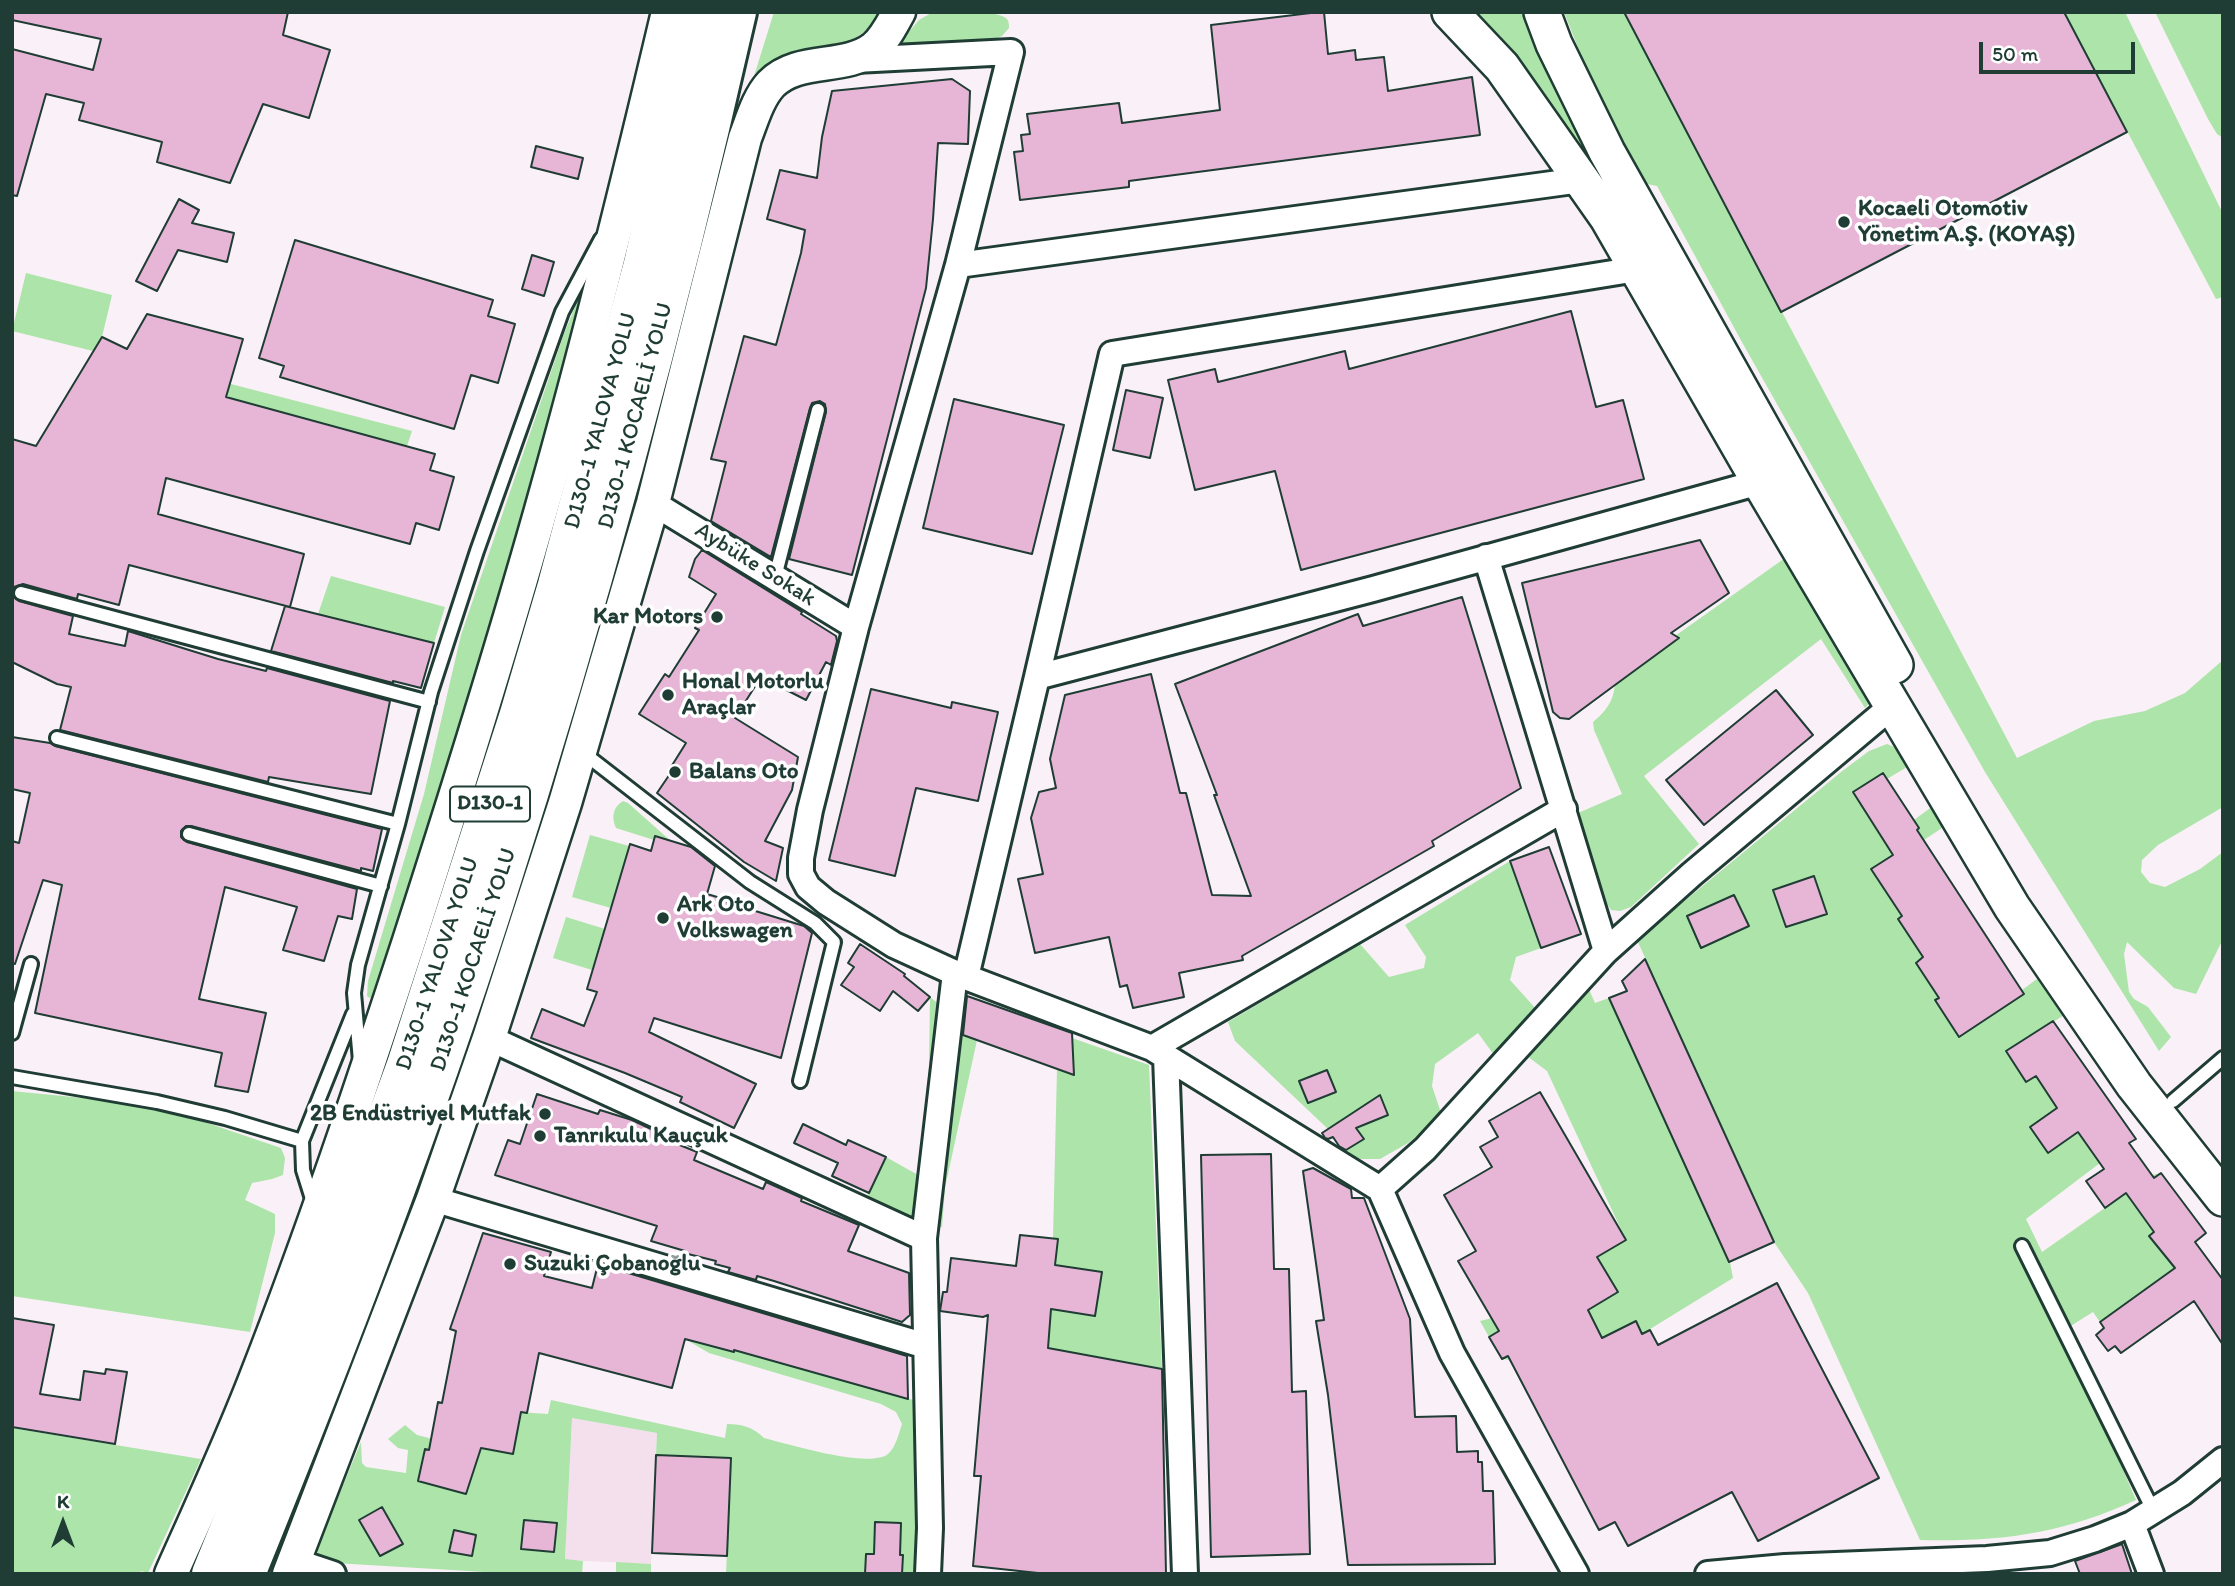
<!DOCTYPE html>
<meta charset="utf-8">
<style>
body{margin:0}
#map{position:relative;width:2235px;height:1586px;overflow:hidden;background:#faf0f7;font-family:Itim,sans-serif}
canvas{display:block}
.frame{position:absolute;inset:0;border:14px solid #1f3d34;pointer-events:none}
.north{position:absolute;left:28px;top:1488px;width:70px;height:70px;-webkit-text-stroke:5px #fff;paint-order:stroke;rotate:0deg;font-size:19px;font-weight:700;line-height:28px;text-align:center;color:#1f3d34}
.north::after{content:'';display:block;margin:auto;width:24px;height:32px;background:#1f3d34;clip-path:polygon(50% 0,100% 100%,50% 72%,0 100%)}
.scale{position:absolute;left:1979px;top:42px;width:156px;height:32px;box-sizing:border-box;border:4px solid #1f3d34;border-top:0;padding-left:9px;font-size:21px;line-height:24px;white-space:nowrap;color:#1f3d34;-webkit-text-stroke:5px #fff;paint-order:stroke}
</style>
<div id="map">
<canvas width="2235" height="1586"></canvas>
<div class="frame"></div>
<div class="north">K</div>
<div class="scale">50 m</div>
</div>
<script>
const g = document.querySelector('canvas').getContext('2d');
g.lineJoin = 'round';
function paint(path, color) { g.fillStyle = color; g.fill(path, 'evenodd'); }
function strokePath(path, color, width, dash) { g.strokeStyle = color; g.lineWidth = width; g.lineCap = dash ? 'butt' : 'round'; g.setLineDash(dash || []); g.stroke(path); }
function drawText(font, color, halo, rows, align = 'center') {
  g.font = font + ' Itim,sans-serif'; g.lineWidth = 7; g.setLineDash([]); g.textBaseline = 'middle'; g.strokeStyle = halo; g.fillStyle = color; for (const [text, x, y, turn = 0] of rows) {
    g.save(); g.translate(x, y); g.rotate((+turn || 0) * Math.PI / 180); g.textAlign = isNaN(turn) ? turn : align; if (halo) g.strokeText(text, 0, 0); g.fillText(text, 0, 0); g.restore();
  }
}
paint(new Path2D(`
 M572,1418L657,1433L651,1564L565,1560Z`), '#f4dfed');
paint(new Path2D(`
 M774,12H883L874,25L852,40L750,89Z
 M933,12C949,12 993,9 1006,18C1009,21 1009,24 1009,28L1002,36L991,41L973,44L908,48L900,42L919,20Z
 M1479,12H1521L1692,336L1468,19Z
 M1564,12H1624L2017,758L2094,721L2145,711L2185,693L2223,660V807L2158,845L2142,860L2141,872L2150,883L2165,887L2200,869L2223,852V939L2196,994L2174,988L2127,942L2124,954L2129,992L2134,999L2148,1007L2171,1037L2159,1051L1985,772L1743,344L1657,186L1647,184L1604,107L1586,68Z
 M2064,12H2125L2223,214V297L2216,299Z
 M2155,12H2223V138L2217,134L2208,119Z
 M593,271L533,492L473,690L376,996L370,998L367,996L368,981L424,794L461,635L564,334L580,294Z
 M26,273L112,295L102,337L93,351L12,331Z
 M123,356L412,431L407,446L118,367Z
 M1785,558L1871,701L1865,708L1821,639L1644,776L1699,844L1631,907L1620,911L1611,910L1605,901L1578,813L1622,794L1594,730L1593,722C1606,711 1613,702 1615,685L1675,636Z
 M331,576L445,607L434,643L318,614Z
 M1887,744L1899,749L1907,767L1887,779L1883,773L1853,792L1889,848L1919,829L1914,820L1937,803L1948,824L1924,840L1921,837L1871,869L1902,916L1898,919L1923,957L1939,998L1936,1000L1959,1036L2024,994L2022,990L2041,976L2066,1014L2006,1051L2027,1082L2074,1051L2077,1055L2039,1080L2057,1108L2030,1127L2048,1153L2114,1109L2119,1114L2083,1138L2100,1163L2026,1219L2042,1252L2152,1175L2161,1173L2128,1197L2148,1225L2185,1207L2149,1237L2170,1262L2193,1254L2100,1322L2093,1312L2069,1327L2023,1239L2014,1244L2093,1400L2136,1500C2062,1534 2000,1542 1920,1540L1808,1293L1774,1242L1637,940L1841,772L1869,751Z
 M623,801L628,803L672,842L654,840L616,828C611,817 613,807 623,801Z
 M590,835L629,846L611,908L572,897Z
 M1510,861L1541,948L1516,957L1510,980L1537,1010L1494,1055L1478,1033L1435,1064L1432,1086L1442,1116L1408,1143L1380,1159H1360L1343,1152L1328,1129L1235,1041L1228,1022L1360,944L1389,977L1424,968L1426,957L1405,925Z
 M566,917L605,929L592,970L553,958Z
 M1588,987L1595,1003L1609,998L1730,1262L1733,1278L1642,1334L1636,1321L1602,1338L1592,1319L1510,1360L1502,1359L1617,1293L1604,1270L1489,1337L1480,1321L1492,1318L1626,1240L1547,1071L1527,1056Z
 M930,997L941,1006L916,1218H909L866,1199L886,1157L918,1175L929,1067Z
 M961,1014V1034L977,1040L945,1188L942,1227L937,1228Z
 M1072,1038L1149,1065L1162,1369L1053,1349L1047,1352L1058,1240L1053,1238L1057,1069L1074,1074Z
 M12,1091L113,1101L172,1111L281,1148L285,1158L283,1175L272,1179L252,1183L245,1200L275,1214V1233L250,1332L12,1296Z
 M748,1305L761,1311L749,1354L917,1401L922,1574H902L903,1555L866,1554L865,1574H726L731,1458L656,1455L657,1433L572,1418L565,1559L583,1561L582,1574H518L335,1563L318,1557L317,1547L361,1442L362,1463L366,1467L406,1473L408,1450L398,1448L388,1439L405,1425L417,1435L437,1440L435,1451L425,1449L418,1481L466,1493L464,1445L513,1454L520,1419L517,1417L518,1412L548,1414L551,1400L725,1438L727,1424C742,1424 753,1427 764,1438C788,1444 869,1469 888,1454C896,1447 899,1433 902,1424L896,1412L881,1404L709,1353L685,1339L733,1352Z
 M12,1428L201,1459L148,1573L141,1571L139,1574H12Z
 M616,1562L651,1564V1574H616Z`), '#ace4a9');
const building = new Path2D(`
 M13,12H288L283,35L330,50L309,118L263,104L230,183L157,162L162,142L79,120L84,103L46,94L17,196L12,195V49L93,70L101,39L12,20Z
 M1319,12H1324L1328,54L1355,50L1356,60L1384,57L1388,91L1472,77L1480,135L1129,181V187L1020,200L1014,152L1023,151L1021,135L1030,134L1027,114L1119,103L1122,123L1220,110L1211,25Z
 M1624,12H2064L2127,132L1781,312Z
 M952,79L970,91L968,144L938,143L933,219L926,288L852,575L789,559L826,412L825,404L820,401L812,403L810,408L771,557L711,521L726,462L711,459L744,336L776,345L801,253L805,230L767,219L780,170L817,178L822,137L832,91Z
 M536,146L583,158L578,179L531,167Z
 M179,199L199,210L192,223L234,233L227,262L178,250L157,291L136,281Z
 M295,240L493,300L488,316L515,324L498,383L471,375L454,429L280,377L284,366L259,358Z
 M532,255L554,262L544,296L522,289Z
 M1571,311L1596,407L1623,400L1644,479L1301,570L1275,471L1195,490L1168,380L1215,369L1218,382L1345,351L1349,369Z
 M147,314L243,339L226,397L435,454L430,470L454,477L439,530L416,523L410,544L166,478L158,514L304,554L290,607L129,565L119,605L78,594L77,599L23,584L14,587L13,596L19,601L73,616L69,634L125,646L128,631L218,659L266,671L267,668L390,701L371,794L269,777L268,782L60,730L71,687L57,684L12,662V439L36,446L102,337L127,349Z
 M1126,390L1163,398L1150,458L1113,450Z
 M954,399L1064,425L1032,554L923,528Z
 M1700,540L1729,593L1671,633L1679,638L1615,685L1569,719L1560,718L1553,712L1522,583Z
 M702,550L802,612L801,614L836,636L837,641L831,665L826,662L806,700L761,677L735,718L798,757L792,790L765,841L783,848L776,881L744,862L657,793L674,768L671,767L686,743L639,714L665,674L669,677L699,630L695,628L716,594L689,577L695,559Z
 M1462,597L1521,788L1432,841L1434,846L1242,956L1243,960L1179,973L1184,997L1133,1008L1127,985L1120,987L1109,937L1035,953L1018,879L1043,874L1031,818L1039,792L1056,788L1050,759L1065,695L1151,674L1180,793H1186L1212,895L1251,896L1214,795H1217L1175,684L1358,614L1363,626Z
 M285,606L434,643L421,688L393,681V683L271,651Z
 M871,689L951,708L952,702L998,712L978,801L916,788L895,876L829,860Z
 M1776,690L1813,735L1704,825L1666,780Z
 M12,737L50,743L55,746L382,829L373,871L361,868V871L191,826H186L181,831V837L187,842L357,889L352,919L338,916L324,961L283,950L297,907L225,887L199,999L266,1013L248,1092L215,1086L222,1053L35,1013L62,885L43,880L15,964L12,963V841L19,843L30,793L12,789Z
 M1883,773L1919,828L1917,830L2024,994L1959,1037L1935,1000L1939,998L1916,963L1923,957L1898,919L1902,916L1871,869L1893,855L1853,792Z
 M655,836L691,847L715,866L707,894L724,899L723,901L804,926L812,933L781,1058L654,1018L649,1032L756,1084L734,1128L680,1102L682,1097L625,1073L531,1038L542,1009L584,1026L597,992L587,989L630,844L651,851Z
 M1549,847L1581,934L1541,948L1510,861Z
 M1814,876L1827,914L1786,927L1773,890Z
 M1734,895L1749,926L1701,948L1687,916Z
 M860,944L905,974L904,976L930,997L918,1011L893,991L880,1011L841,985L854,967L848,963Z
 M1645,959L1774,1242L1729,1262L1609,998L1627,991L1622,981Z
 M967,996L1072,1033L1074,1075L963,1035Z
 M2053,1021L2136,1139L2129,1143L2154,1178L2161,1173L2206,1233L2195,1242L2223,1280V1345L2194,1301L2121,1353L2115,1346L2108,1351L2096,1335L2104,1328L2100,1322L2175,1268L2149,1236L2154,1232L2126,1193L2105,1208L2086,1181L2104,1169L2078,1132L2048,1153L2030,1127L2057,1108L2036,1076L2026,1082L2006,1051Z
 M1327,1070L1336,1092L1308,1103L1299,1081Z
 M1540,1092L1626,1240L1597,1257L1618,1292L1588,1310L1602,1338L1636,1321L1642,1334L1650,1330L1658,1345L1777,1283L1879,1478L1758,1541L1732,1492L1628,1546L1615,1522L1599,1530L1508,1356L1502,1359L1489,1337L1499,1331L1458,1261L1476,1251L1444,1195L1492,1167L1480,1147L1498,1137L1489,1121Z
 M537,1094L598,1114L600,1110L632,1120L666,1136L665,1139L697,1152L694,1160L763,1189L766,1182L802,1198L801,1201L859,1225L848,1251L909,1273L910,1315L902,1322L774,1281L757,1276L756,1280L728,1272L730,1268L715,1264L716,1261L684,1253L685,1251L651,1241L657,1226L495,1175L508,1140L520,1144Z
 M1380,1095L1388,1115L1356,1128L1364,1139L1346,1150L1339,1146L1333,1137L1328,1139L1325,1138L1322,1133Z
 M803,1124L846,1145L848,1140L886,1157L869,1193L832,1176L838,1163L794,1143Z
 M1271,1154L1274,1269H1289L1292,1392L1306,1391L1310,1554L1211,1557L1201,1155Z
 M1313,1168L1351,1189L1352,1198H1364L1410,1319L1415,1417L1456,1416L1457,1452L1478,1451V1462H1482L1483,1491H1493L1495,1564L1348,1565L1328,1395L1316,1321L1324,1320L1303,1171Z
 M483,1233L551,1252L544,1276L592,1288L598,1264L907,1356L908,1399L734,1350V1352L685,1339L672,1388L539,1353L527,1413L521,1412L513,1454L481,1448L466,1494L418,1481L425,1449L429,1450L438,1402L442,1403L456,1331L450,1329Z
 M1020,1235L1058,1239L1055,1265L1102,1272L1095,1316L1051,1309L1048,1348L1162,1369L1166,1574H1047L973,1566L981,1476H974L988,1315L983,1317L940,1311L943,1292H947L951,1258L1016,1266Z
 M12,1318L54,1325L40,1394L80,1400L84,1371L105,1374L106,1369L127,1372L115,1444L12,1427Z
 M656,1455L731,1458L727,1556L652,1553Z
 M382,1507L403,1544L380,1556L359,1520Z
 M524,1520L557,1523L554,1552L521,1549Z
 M875,1522L901,1523L900,1555H903L902,1574H865L866,1554H874Z
 M454,1530L476,1535L472,1556L449,1552Z
 M2122,1544L2132,1574H2080L2075,1561Z`);
paint(building, '#e7b6d6');
strokePath(building, '#1f3d34', 2);
const service = new Path2D(`
 M775,577L818,410
 M21,593L429,702
 M57,738L398,824
 M581,751L750,882L815,923L834,942L800,1081
 M189,834L381,886
 M12,1033L31,964
 M360,1061L354,993L358,965L398,824L431,692L477,551L562,312L601,239
 M12,1077L157,1102L225,1118L302,1141L353,1014
 M2173,1101L2223,1058
 M302,1141L303,1170L313,1202
 M2022,1246L2154,1512`);
const minor = new Path2D(`
 M855,60L1011,52L958,265L856,627L810,810L801,858V874L808,887L826,902L894,945L955,973L1152,1048L1380,1189L1452,1353L1576,1574
 M958,265L1581,180
 M653,503L856,627
 M1486,557L1606,951
 M1037,677L1112,354L1637,269
 M966,977L1037,677L1373,589L1760,482
 M489,1038L924,1238L930,1528L928,1574
 M1152,1048L1564,809
 M1166,1056L1185,1574
 M1380,1189L1425,1149L1606,951L1692,874L1892,706
 M433,1199L926,1346
 M924,1238L955,973
 M2132,1524L2151,1574
 M294,1561L333,1574
 M1708,1574L1785,1567L1987,1559L2050,1553L2095,1539L2132,1524L2182,1493L2223,1460`);
const tertiary = new Path2D(`
 M171,1574C200,1509 230,1444 256,1377C312,1234 361,1088 409,941C457,792 504,643 546,492C591,333 630,173 668,12
 M289,1574L433,1199L489,1038L565,803L653,503L745,138C752,120 758,98 771,84C799,56 844,71 874,48C885,39 892,24 899,12`);
const secondary = new Path2D(`
 M1450,12L1502,67L1608,218L1760,482L2012,907L2134,1085L2223,1198
 M1542,12L1554,44L1607,152L1895,665`);
const trunk = new Path2D(`
 M211,1574L300,1355L406,1065L519,714L557,585L643,264L699,12
 M246,1574C336,1353 422,1130 495,902C589,610 669,312 737,12`);
strokePath(service, '#1f3d34', 18);
strokePath(minor, '#1f3d34', 30);
strokePath(tertiary, '#1f3d34', 37);
strokePath(secondary, '#1f3d34', 40);
strokePath(trunk, '#1f3d34', 44);
strokePath(service, '#fff', 12);
strokePath(minor, '#fff', 24);
strokePath(tertiary, '#fff', 32);
strokePath(secondary, '#fff', 35);
strokePath(trunk, '#fff', 38);
for (const [x, y, r, color] of [
 [1844,222,7,"#1f3d34"],
 [717,617,7,"#1f3d34"],
 [668,695,7,"#1f3d34"],
 [675,772,7,"#1f3d34"],
 [663,918,7,"#1f3d34"],
 [545,1114,7,"#1f3d34"],
 [540,1136,7,"#1f3d34"],
 [510,1264,7,"#1f3d34"]
]) { const dot = new Path2D(); dot.arc(x, y, r, 0, 2 * Math.PI); g.fillStyle = color; g.fill(dot); strokePath(dot, '#fff', 2.5); }
for (const [x, y, w] of [
 [490,804,80]
]) { const box = new Path2D(); box.roundRect(x - w / 2, y - 17.5, w, 35, 5); g.fillStyle = '#fff'; g.fill(box); strokePath(box, '#1f3d34', 2); }
drawText('bold 21px', '#1f3d34', null, [
 ["D130-1",490,804]
]);
drawText('bold 23px', '#1f3d34', '#fff', [
 ["Kocaeli Otomotiv",1858,209],
 ["Yönetim A.Ş. (KOYAŞ)",1858,235],
 ["Kar Motors",703,617,"right"],
 ["Honal Motorlu",682,682],
 ["Araçlar",682,708],
 ["Balans Oto",689,772],
 ["Ark Oto",677,905],
 ["Volkswagen",677,931],
 ["2B Endüstriyel Mutfak",531,1114,"right"],
 ["Tanrıkulu Kauçuk",554,1136],
 ["Suzuki Çobanoğlu",524,1264]
], 'left');
drawText('23px', '#1f3d34', '#fff', [
 ["D130-1 KOCAELİ YOLU",636,416,-75],
 ["D130-1 YALOVA YOLU",601,421,-75],
 ["Aybüke Sokak",755,565,32],
 ["D130-1 KOCAELİ YOLU",474,960,-72],
 ["D130-1 YALOVA YOLU",438,964,-72]
]);
</script>
